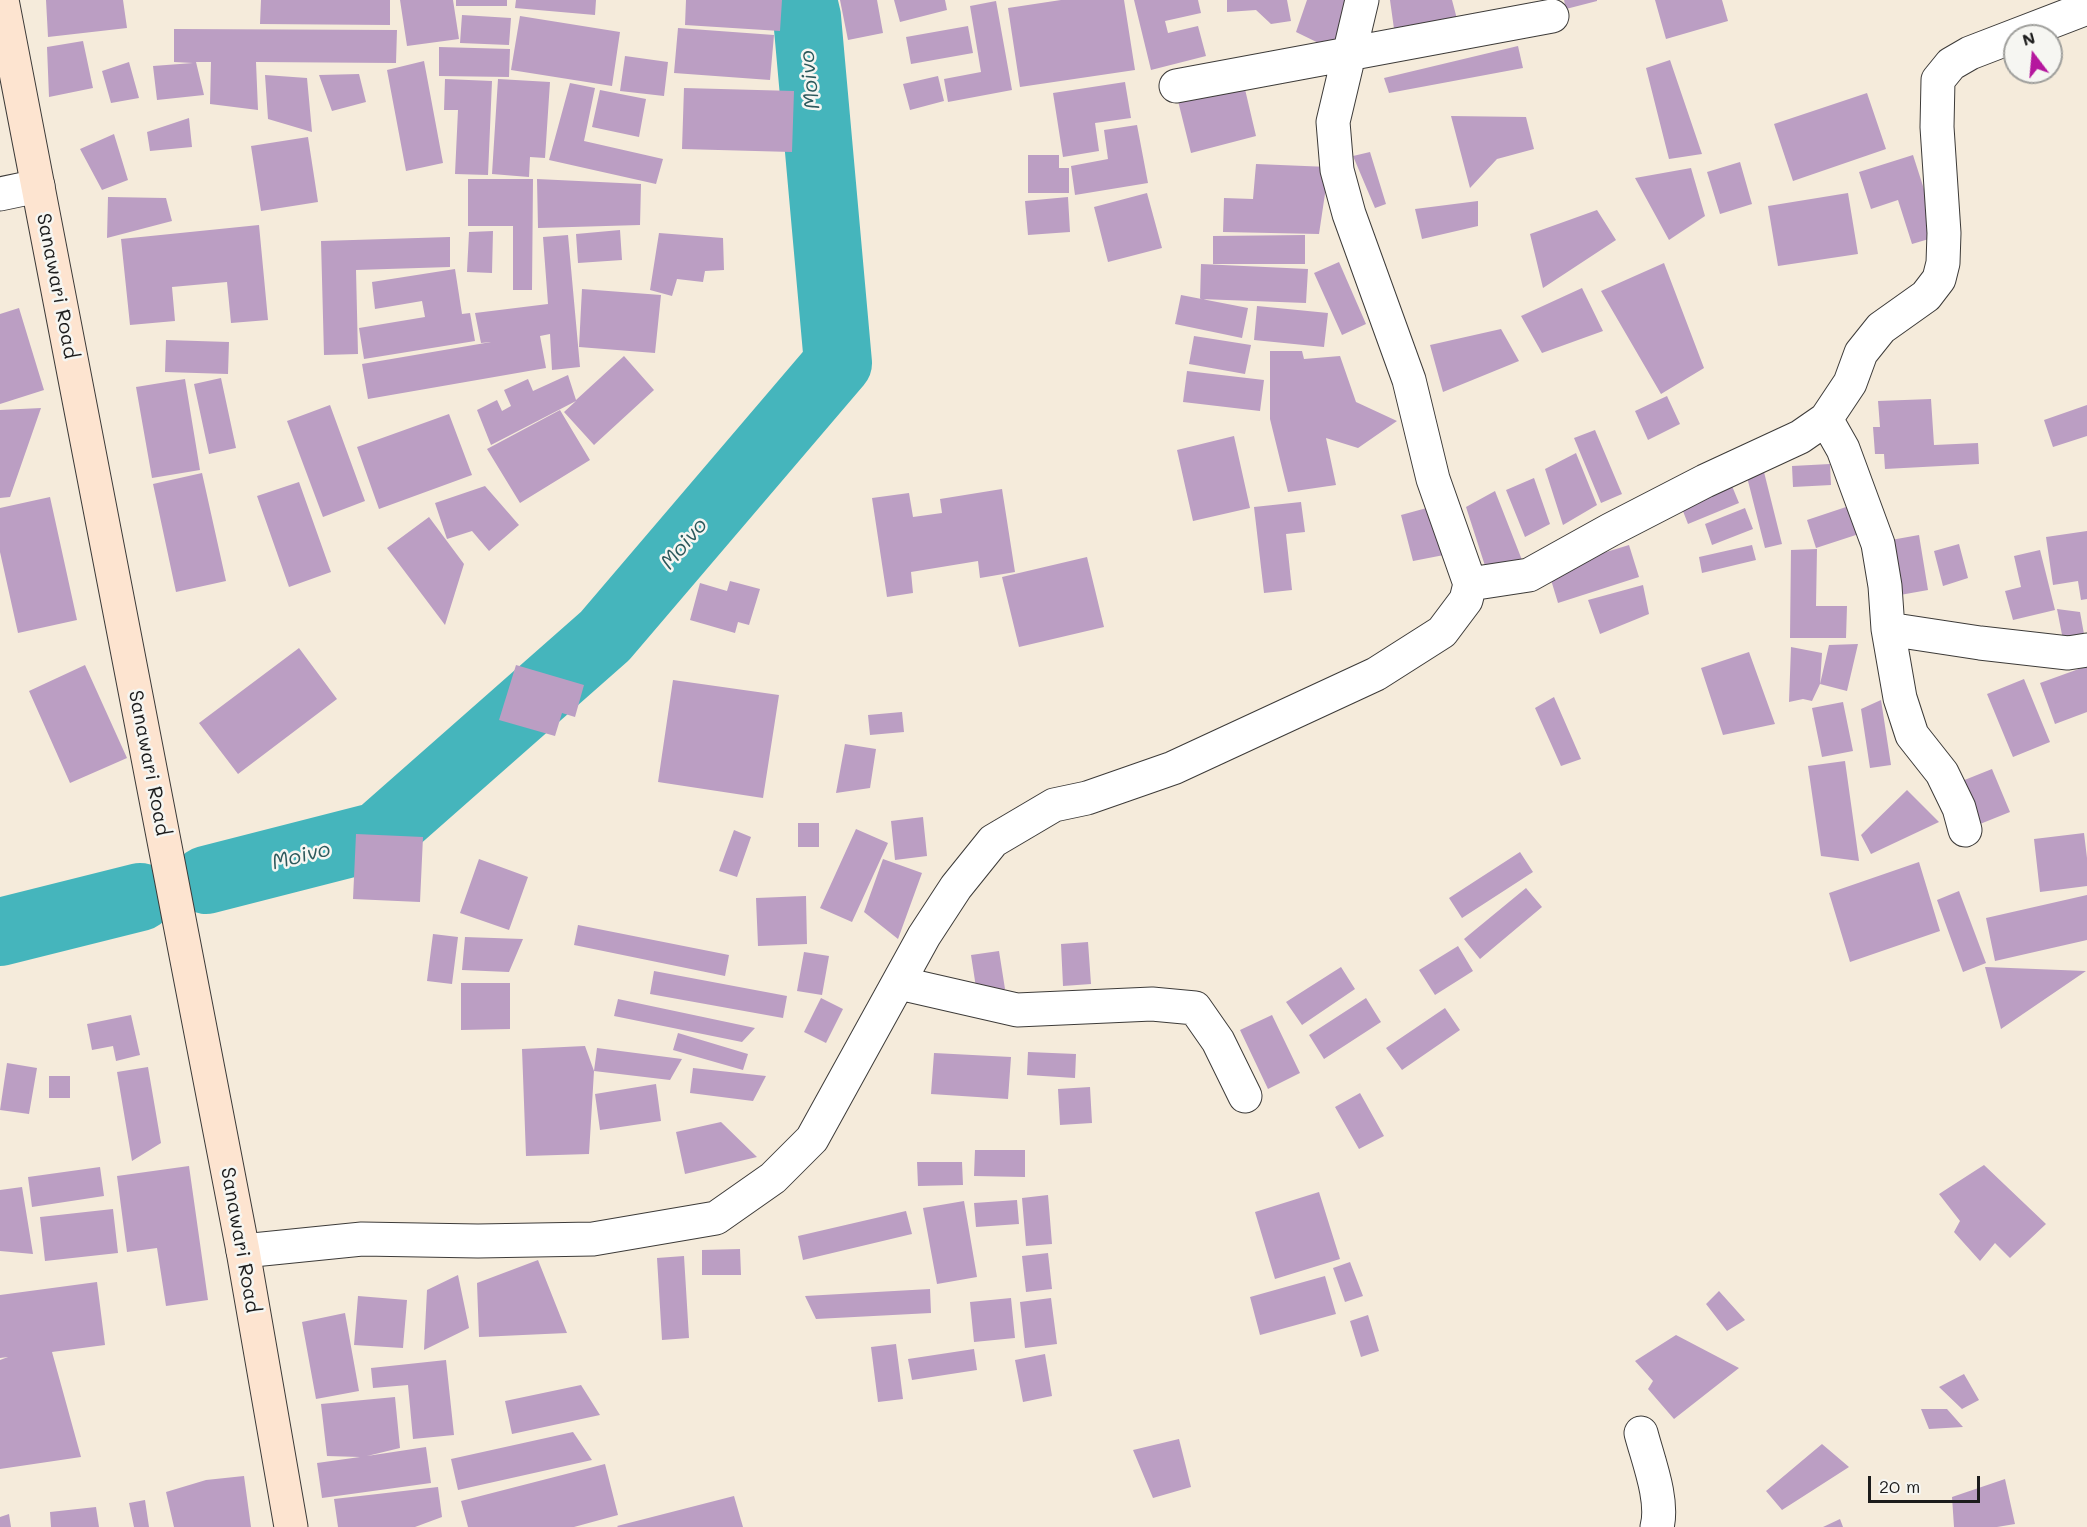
<!DOCTYPE html>
<style>
body{margin:0}
#map{position:relative;width:2087px;height:1527px;overflow:hidden;background:#f5ebdb;font-family:Mali,sans-serif}
canvas{display:block}
.north{position:absolute;left:2003px;top:24px;width:60px;height:60px;box-sizing:border-box;background:#f6f6f2;border:2px solid #9f9f9c;border-radius:50%;rotate:344deg;font-size:16px;font-weight:700;line-height:24px;text-align:center;color:#1c1c1c}
.north::after{content:'';display:block;margin:auto;width:21px;height:27px;background:#b5179e;clip-path:polygon(50% 0,100% 100%,50% 72%,0 100%)}
.scale{position:absolute;left:1868px;top:1476px;width:112px;height:27px;box-sizing:border-box;border:3px solid #1c1c1c;border-top:0;padding-left:8px;font-size:18px;line-height:21px;white-space:nowrap;color:#1c1c1c;-webkit-text-stroke:4px #f6f6f2;paint-order:stroke}
</style>
<div id="map">
<canvas width="2087" height="1527"></canvas>
<div class="north">N</div>
<div class="scale">20 m</div>
</div>
<script>
const g = document.querySelector('canvas').getContext('2d');
g.lineJoin = 'round';
function strokePath(path, color, width, dash) { g.strokeStyle = color; g.lineWidth = width; g.lineCap = dash ? 'butt' : 'round'; g.setLineDash(dash || []); g.stroke(path); }
function paint(path, color) { g.fillStyle = color; g.fill(path, 'evenodd'); }
function drawText(font, color, halo, rows, align = 'center') {
  g.font = font + ' Mali,sans-serif'; g.lineWidth = 5; g.setLineDash([]); g.textBaseline = 'middle'; g.strokeStyle = halo; g.fillStyle = color; for (const [text, x, y, turn = 0] of rows) {
    g.save(); g.translate(x, y); g.rotate((+turn || 0) * Math.PI / 180); g.textAlign = isNaN(turn) ? turn : align; if (halo) g.strokeText(text, 0, 0); g.fillText(text, 0, 0); g.restore();
  }
}
strokePath(new Path2D(`
 M206,880L378,836L605,636L838,363L807,17L803,0
 M0,932L140,897`), '#45b5bc', 68);
paint(new Path2D(`
 M46,0H123L127,28L48,37Z
 M261,0H390V25L260,24Z
 M400,0H453L459,39L407,46Z
 M456,0H507V6H456Z
 M516,0H596L595,15L515,8Z
 M686,0H782L780,31L685,25Z
 M840,0H877L883,33L848,40Z
 M894,0H945L947,10L900,22Z
 M1061,0H1124L1135,70L1020,87L1008,8Z
 M1134,0H1198L1201,13L1165,21L1168,33L1198,26L1206,56L1151,70Z
 M1227,0H1287L1291,21L1271,24L1256,10L1227,12Z
 M1307,0H1347L1335,51L1296,32Z
 M1390,0H1452L1457,19L1395,36Z
 M1564,0H1597V1L1566,9Z
 M1655,0H1722L1728,21L1666,39Z
 M996,1L1012,90L948,102L944,79L981,72L970,6Z
 M462,15L511,18L509,45L460,43Z
 M520,16L620,32L612,86L511,70Z
 M968,26L973,53L911,64L906,37Z
 M678,28L774,35L770,80L674,73Z
 M174,29L397,30L396,63L256,62L258,110L210,104L211,62H196L204,95L157,100L153,66L193,63L174,62Z
 M83,41L93,88L49,97L47,47Z
 M1518,46L1523,68L1389,93L1384,78Z
 M439,47L510,49L509,77L439,76Z
 M625,56L668,62L664,96L620,91Z
 M1670,60L1702,154L1669,159L1646,68Z
 M424,61L443,163L406,171L387,70Z
 M129,62L139,98L111,103L102,71Z
 M359,74L366,102L332,111L319,75Z
 M265,75L307,78L312,132L268,119Z
 M938,76L944,101L910,110L903,84Z
 M445,79L492,81L488,175L455,174L458,110H444Z
 M498,79L550,82L545,158L530,157L529,177L492,174Z
 M1125,82L1131,118L1095,123L1099,151L1063,157L1053,93Z
 M570,83L595,88L584,141L663,159L656,184L549,160Z
 M1244,85L1256,136L1191,153L1178,101Z
 M684,88L794,91L792,152L682,149Z
 M600,90L646,99L639,137L592,127Z
 M1867,93L1886,149L1793,181L1774,124Z
 M1451,116L1526,117L1534,149L1497,159L1470,188Z
 M189,118L192,147L150,151L147,132Z
 M1137,125L1148,183L1075,195L1071,166L1108,159L1104,130Z
 M114,134L128,180L102,190L80,149Z
 M308,137L318,202L261,211L251,146Z
 M1370,152L1386,204L1375,208L1353,156Z
 M1028,155H1059V168H1069V193H1028Z
 M1913,155L1939,236L1912,244L1898,200L1871,209L1859,172Z
 M1740,162L1752,204L1720,214L1707,172Z
 M1256,164L1329,167L1319,234L1223,232L1224,198L1253,199Z
 M1691,168L1705,216L1669,240L1635,178Z
 M468,179H533L532,290H513V226H468Z
 M537,179L641,184L640,225L538,228Z
 M1147,193L1162,248L1108,262L1094,207Z
 M1848,193L1858,254L1778,266L1768,206Z
 M108,197L166,198L172,221L107,238Z
 M1068,197L1070,232L1028,235L1025,201Z
 M1478,201V226L1422,239L1415,209Z
 M1597,210L1616,240L1543,288L1530,234Z
 M259,225L268,320L231,323L227,282L172,287L175,321L130,325L121,239Z
 M620,230L622,260L578,263L576,234Z
 M493,231L492,273L467,272L469,232Z
 M659,233L723,238L724,270L705,271L703,282L677,279L672,296L650,290Z
 M568,235L580,367L552,370L550,334L540,336L546,368L368,399L362,364L491,342L481,343L475,313L548,304L543,237Z
 M1305,235V264H1213V236Z
 M450,237V267L356,270L358,354L324,355L321,241Z
 M1339,262L1366,324L1342,335L1314,273Z
 M1664,263L1704,368L1661,394L1601,291Z
 M1201,264L1308,269L1306,303L1200,299Z
 M455,269L462,314L470,313L475,341L364,359L359,328L425,317L422,301L375,309L372,282Z
 M1582,288L1603,331L1542,353L1521,316Z
 M582,289L661,295L655,353L579,347Z
 M1181,295L1248,308L1242,338L1175,324Z
 M1257,306L1328,313L1324,347L1254,340Z
 M19,308L44,390L0,404V314Z
 M1501,329L1519,361L1443,392L1430,345Z
 M1194,336L1251,345L1245,374L1189,364Z
 M166,340L229,342L228,374L165,372Z
 M1270,351H1302L1304,359L1340,356L1356,402L1397,421L1358,448L1326,438L1336,485L1288,492L1270,419Z
 M624,356L654,390L594,445L564,412L576,401L491,445L477,410L497,400L502,411L511,406L504,390L528,379L533,391L568,375L576,400Z
 M1187,371L1264,380L1260,411L1183,402Z
 M221,378L236,448L209,454L194,384Z
 M185,379L200,470L152,478L136,387Z
 M1667,396L1680,424L1648,440L1635,411Z
 M1931,399L1934,445L1978,443L1979,464L1885,469L1884,454H1875L1873,427H1880L1878,401Z
 M330,405L365,501L323,517L287,421Z
 M2087,405V436L2053,447L2044,420Z
 M41,408L10,497L0,498V410Z
 M560,410L590,460L520,503L487,449Z
 M449,414L472,475L379,509L357,447Z
 M1595,430L1622,494L1601,503L1574,438Z
 M1234,436L1250,508L1193,521L1177,450Z
 M1576,453L1597,505L1563,525L1545,469Z
 M1830,464L1831,485L1793,487L1792,466Z
 M1764,472L1782,544L1765,548L1747,477Z
 M202,473L226,581L176,592L153,484Z
 M1534,478L1550,524L1525,537L1506,490Z
 M299,482L331,572L289,587L257,496Z
 M485,486L519,525L489,551L472,531L447,539L435,503Z
 M1732,486L1739,503L1688,524L1681,506Z
 M1002,489L1015,572L980,578L978,561L911,572L913,593L887,597L872,498L909,493L913,517L942,513L940,499Z
 M1495,491L1522,560L1487,572L1466,507Z
 M50,497L77,620L18,633L0,552V508Z
 M1301,502L1305,532L1286,534L1292,590L1264,593L1254,507Z
 M1852,505L1862,533L1816,548L1807,520Z
 M1434,506L1444,555L1413,561L1401,515Z
 M1745,508L1753,529L1712,545L1705,524Z
 M429,517L464,564L445,625L387,548Z
 M2087,531V599L2081,600L2078,581L2053,585L2046,537Z
 M1919,535L1928,590L1900,595L1891,540Z
 M1959,544L1968,578L1943,586L1934,551Z
 M1629,545L1639,577L1558,603L1548,570Z
 M1752,545L1756,560L1702,573L1699,557Z
 M1817,549L1816,606H1847L1846,638H1790L1791,550Z
 M2040,550L2055,610L2013,620L2005,591L2021,587L2014,556Z
 M1087,557L1104,627L1019,647L1002,577Z
 M730,581L760,589L749,625L738,622L735,633L690,620L700,583L727,591Z
 M1643,585L1649,614L1600,634L1588,600Z
 M2057,609L2080,612L2086,645H2064Z
 M1858,644L1847,691L1820,684L1812,701L1803,699L1789,702L1791,647L1822,653L1820,684L1829,645Z
 M299,648L337,699L238,774L199,723Z
 M1749,652L1775,724L1723,735L1701,668Z
 M85,665L127,758L70,783L29,691Z
 M516,665L584,685L575,717L562,713L555,736L499,720Z
 M2087,666V712L2055,724L2040,683Z
 M2024,679L2050,742L2013,757L1987,694Z
 M673,680L779,695L763,798L658,782Z
 M1554,697L1581,759L1561,766L1535,708Z
 M1881,700L1891,765L1870,768L1861,709Z
 M1843,702L1853,751L1822,757L1812,708Z
 M902,712L904,732L870,735L868,715Z
 M845,744L876,749L870,788L836,793Z
 M1845,761L1859,861L1821,856L1808,766Z
 M1992,769L2010,812L1980,824L1962,781Z
 M1907,790L1939,822L1871,854L1861,835Z
 M923,817L927,856L895,860L891,821Z
 M798,823H819V847H798Z
 M856,829L888,843L852,922L820,908Z
 M734,830L751,837L737,877L719,871Z
 M2084,833L2087,858V886L2040,892L2034,839Z
 M356,834L423,837L420,902L353,899Z
 M1520,852L1533,872L1462,918L1449,898Z
 M479,859L528,877L509,930L460,913Z
 M883,859L922,873L898,939L864,912Z
 M1919,862L1940,931L1850,962L1829,893Z
 M1526,888L1542,907L1480,959L1464,939Z
 M1959,891L1986,963L1963,972L1937,900Z
 M2087,895V940L1995,961L1986,918Z
 M806,896L807,944L758,946L756,898Z
 M578,925L729,955L725,976L574,945Z
 M433,934L458,937L452,984L427,981Z
 M465,937L523,939L509,972L462,970Z
 M1088,942L1091,984L1063,986L1061,944Z
 M1458,946L1473,971L1435,995L1419,970Z
 M999,951L1005,989L977,994L971,955Z
 M804,952L829,956L822,995L797,991Z
 M1341,967L1355,989L1302,1025L1286,1002Z
 M1985,967L2086,971L2001,1029Z
 M654,971L787,996L783,1018L650,994Z
 M461,983H510V1029L461,1030Z
 M821,998L843,1009L826,1043L804,1032Z
 M1366,998L1381,1022L1324,1059L1309,1035Z
 M618,999L755,1028L742,1042L614,1016Z
 M1445,1008L1460,1030L1402,1070L1386,1048Z
 M131,1015L140,1055L116,1061L113,1046L92,1050L87,1024Z
 M1272,1015L1300,1073L1268,1089L1240,1030Z
 M678,1033L748,1054L743,1070L673,1050Z
 M585,1046L594,1071L589,1154L526,1156L522,1049Z
 M597,1048L682,1059L670,1080L594,1071Z
 M1028,1052L1076,1054L1075,1078L1027,1075Z
 M934,1053L1011,1057L1008,1099L931,1094Z
 M7,1063L37,1068L29,1114L0,1110Z
 M148,1067L161,1143L132,1161L117,1072Z
 M693,1068L766,1076L753,1101L690,1093Z
 M49,1076H70V1098H49Z
 M656,1084L661,1121L600,1130L595,1094Z
 M1090,1087L1092,1123L1060,1125L1058,1089Z
 M1360,1093L1384,1136L1359,1149L1335,1107Z
 M721,1122L757,1157L685,1174L676,1132Z
 M975,1150H1025V1177L974,1176Z
 M917,1162H962L963,1185L918,1186Z
 M1984,1165L2046,1224L2010,1258L1995,1243L1980,1261L1954,1232L1960,1221L1939,1194Z
 M189,1166L208,1300L166,1306L157,1248L127,1252L117,1176Z
 M100,1167L104,1196L32,1207L28,1177Z
 M22,1187L33,1254L0,1251V1190Z
 M1319,1192L1340,1259L1275,1279L1255,1212Z
 M1048,1195L1052,1244L1026,1246L1022,1198Z
 M1017,1200L1019,1224L976,1227L974,1203Z
 M964,1201L977,1277L937,1284L923,1208Z
 M113,1209L118,1253L45,1261L40,1217Z
 M906,1211L912,1234L803,1260L798,1236Z
 M740,1249L741,1275H702V1250Z
 M1048,1253L1052,1289L1026,1292L1022,1256Z
 M684,1256L689,1338L662,1340L657,1258Z
 M538,1260L567,1333L479,1337L477,1283Z
 M1350,1262L1363,1296L1345,1302L1333,1268Z
 M458,1275L469,1328L424,1350L427,1290Z
 M1325,1276L1336,1314L1260,1335L1250,1297Z
 M97,1282L105,1345L52,1352L81,1457L0,1469V1360L8,1357L0,1358V1295Z
 M930,1289L931,1313L816,1319L805,1296Z
 M1719,1291L1745,1320L1727,1331L1706,1304Z
 M358,1296L407,1300L403,1348L354,1345Z
 M1011,1298L1015,1338L974,1342L970,1302Z
 M1051,1298L1057,1344L1025,1348L1020,1302Z
 M345,1313L359,1391L316,1399L302,1322Z
 M1368,1315L1379,1351L1361,1357L1350,1321Z
 M1676,1335L1739,1368L1674,1419L1648,1389L1653,1381L1635,1361Z
 M896,1344L903,1399L878,1402L871,1347Z
 M974,1349L977,1370L912,1380L908,1359Z
 M1045,1354L1052,1396L1023,1402L1015,1360Z
 M446,1360L454,1435L413,1439L408,1385L373,1388L371,1368Z
 M1964,1374L1979,1400L1962,1409L1939,1387Z
 M581,1385L600,1415L512,1434L505,1401Z
 M395,1397L400,1448L367,1456L426,1447L431,1483L322,1498L317,1463L360,1457L327,1456L321,1404Z
 M1921,1409H1947L1963,1427L1929,1429Z
 M573,1432L592,1460L458,1490L451,1459Z
 M1179,1439L1191,1487L1153,1498L1133,1450Z
 M1822,1444L1849,1467L1782,1510L1766,1491Z
 M605,1464L618,1515L574,1527H468L461,1501Z
 M244,1476L251,1527H174L166,1492L206,1480Z
 M2005,1479L2015,1524L1997,1527H1954L1952,1497Z
 M438,1487L442,1517L415,1527H338L334,1499Z
 M734,1496L743,1527H618L617,1526Z
 M145,1500L149,1527H134L129,1503Z
 M96,1507L99,1527H51L50,1512Z
 M9,1514L11,1527H0V1517Z
 M1840,1519L1843,1527H1823Z`), '#bb9ec3');
const street = new Path2D(`
 M1176,86L1552,16
 M0,194L38,186
 M1826,419L1843,449L1878,544L1885,586L1888,629L1900,698L1912,735L1942,773L1959,808L1965,830
 M1470,584L1529,575L1610,530L1705,481L1800,437L1826,419L1850,383L1861,353L1881,328L1926,296L1939,279L1943,263L1944,233L1937,127L1938,80L1951,64L1970,53L2087,8
 M1888,629L1980,643L2068,653L2087,650
 M899,983L1017,1010L1152,1004L1195,1008L1218,1041L1245,1096
 M243,1251L362,1239L478,1241L593,1239L716,1218L773,1178L812,1139L924,936L956,887L993,841L1054,805L1087,798L1173,768L1376,674L1442,632L1466,600L1470,584L1433,479L1409,380L1349,214L1337,170L1333,122L1362,0
 M1641,1433C1648,1460 1664,1500 1657,1527`);
const secondary = new Path2D(`
 M2,0L243,1251L291,1527`);
strokePath(street, '#3d3b39', 35);
strokePath(secondary, '#3d3b39', 35);
strokePath(street, '#fff', 33);
strokePath(secondary, '#fde4d0', 33);
drawText('20px', '#1c1c1c', '#f6f6f2', [
 ["Sanawari Road",57,286,79],
 ["Sanawari Road",149,763,79],
 ["Sanawari Road",240,1240,80]
]);
drawText('italic 21px', '#2c595c', '#f6f6f2', [
 ["Moivo",810,80,-96],
 ["Moivo",684,544,-50],
 ["Moivo",301,856,-14]
]);
</script>
